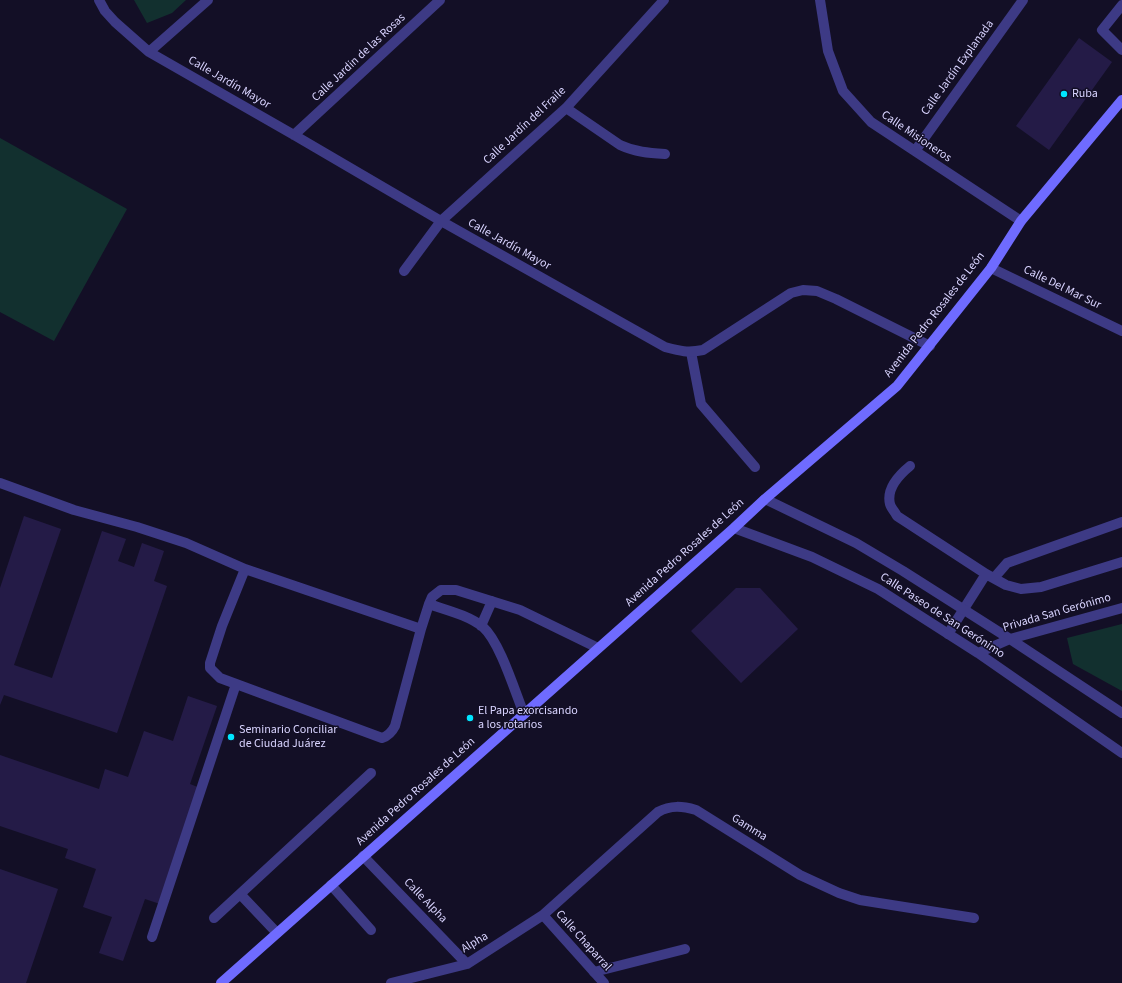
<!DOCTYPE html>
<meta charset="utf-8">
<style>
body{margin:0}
canvas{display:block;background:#130f26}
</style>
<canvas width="1122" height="983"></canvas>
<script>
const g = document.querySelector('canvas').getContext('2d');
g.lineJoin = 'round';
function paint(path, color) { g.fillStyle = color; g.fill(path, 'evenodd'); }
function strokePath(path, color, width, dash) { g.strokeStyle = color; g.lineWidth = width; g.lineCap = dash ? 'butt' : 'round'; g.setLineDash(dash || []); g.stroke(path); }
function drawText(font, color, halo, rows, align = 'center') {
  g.font = font + ' "Source Sans 3",sans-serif'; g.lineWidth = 3; g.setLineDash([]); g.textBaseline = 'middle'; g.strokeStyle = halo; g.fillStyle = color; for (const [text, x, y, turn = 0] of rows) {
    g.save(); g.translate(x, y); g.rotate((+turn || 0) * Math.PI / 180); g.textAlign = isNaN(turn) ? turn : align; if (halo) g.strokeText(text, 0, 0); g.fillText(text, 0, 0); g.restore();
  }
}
paint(new Path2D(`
 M134,0H186L172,13L147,23Z
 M0,138L127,209L54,341L0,312Z
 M1122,624V691L1073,664L1067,638Z`), '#12302f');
paint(new Path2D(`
 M1079,38L1112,62L1049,150L1016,126Z
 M24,516L61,529L14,665L52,678L102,531L126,539L118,561L134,567L142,543L164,551L154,581L167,586L117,733L4,695L0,705V588Z
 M736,588H760L798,629L741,683L691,631Z
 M188,696L217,706L190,784L200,788L160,904L145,899L123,961L99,953L112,917L83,907L96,869L65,858L68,849L0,826V755L99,789L105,769L128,777L144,731L173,741Z
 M0,869L58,889L26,983H0Z`), '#241b47');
strokePath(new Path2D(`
 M1122,5L1102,30L1122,50
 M691,352L701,404L755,467
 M910,466C899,475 886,488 890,504C891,508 895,512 897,516L986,574L1006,585L1021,589L1041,587L1122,562
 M0,483L74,510L137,527L186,543L245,569
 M994,578L1007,563L1122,522
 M429,604C446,610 468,615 483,627C500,642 515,692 524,714
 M481,626L492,601
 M421,629L395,726C392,732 388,736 382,738L220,678L210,668V663L222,626L245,569L421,629L429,604L432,597L441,590H456L520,610L598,648
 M948,634L986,574
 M331,885L371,930
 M241,895L277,933
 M214,918L371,773
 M152,937L236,684
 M594,972L685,949`), '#3d3a85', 10);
strokePath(new Path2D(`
 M99,0L105,11L115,22L149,52L294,135L441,221L665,347C680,351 687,353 703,350L791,293L803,290L817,291L836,299L930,346
 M820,0L828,51L843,91L871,122L1021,221
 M149,52L208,0
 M566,108L620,145C635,152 649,153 665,154
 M294,135L440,0
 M915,151L1023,0
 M991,268L1122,331
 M404,271L441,221L566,108L664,0
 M765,499L856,543L903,571L1010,639L1122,713
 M734,528L812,557L878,589L978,653L1122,753
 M978,653L1010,639L1122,608
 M363,856L467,964
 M543,915L604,983
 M391,983L467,964L543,915L658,812C671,805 682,806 696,810L800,875L839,893L860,900L974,918`), '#3d3a85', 10);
strokePath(new Path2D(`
 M221,983L734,528L765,499L897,386L991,268L1021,221L1122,100`), '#6f6bff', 10);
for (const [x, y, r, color] of [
 [1064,94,4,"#00e5ff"],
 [470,718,4,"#00e5ff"],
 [231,737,4,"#00e5ff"]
]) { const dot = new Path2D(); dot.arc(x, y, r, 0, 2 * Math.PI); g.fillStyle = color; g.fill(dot); strokePath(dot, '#130f26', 1.5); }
drawText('12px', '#d9d4ff', '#130f26', [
 ["Calle Jardin de las Rosas",359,58,-43],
 ["Calle Jardín Explanada",958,68,-54],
 ["Calle Jardín Mayor",229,83,30],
 ["Calle Jardín del Fraile",525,126,-43],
 ["Calle Misioneros",916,137,34],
 ["Calle Jardín Mayor",509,245,29],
 ["Calle Del Mar Sur",1062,288,26],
 ["Avenida Pedro Rosales de León",935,315,-52],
 ["Avenida Pedro Rosales de León",685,553,-42],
 ["Privada San Gerónimo",1057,613,-16],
 ["Calle Paseo de San Gerónimo",942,616,33],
 ["Avenida Pedro Rosales de León",416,792,-42],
 ["Gamma",749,828,32],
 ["Calle Alpha",425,901,46],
 ["Calle Chaparral",583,941,48],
 ["Alpha",475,943,-31]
]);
drawText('12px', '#d9d4ff', '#130f26', [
 ["Ruba",1072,94],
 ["El Papa exorcisando",478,711],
 ["a los rotarios",478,725],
 ["Seminario Conciliar",239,730],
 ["de Ciudad Juárez",239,744]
], 'left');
</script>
